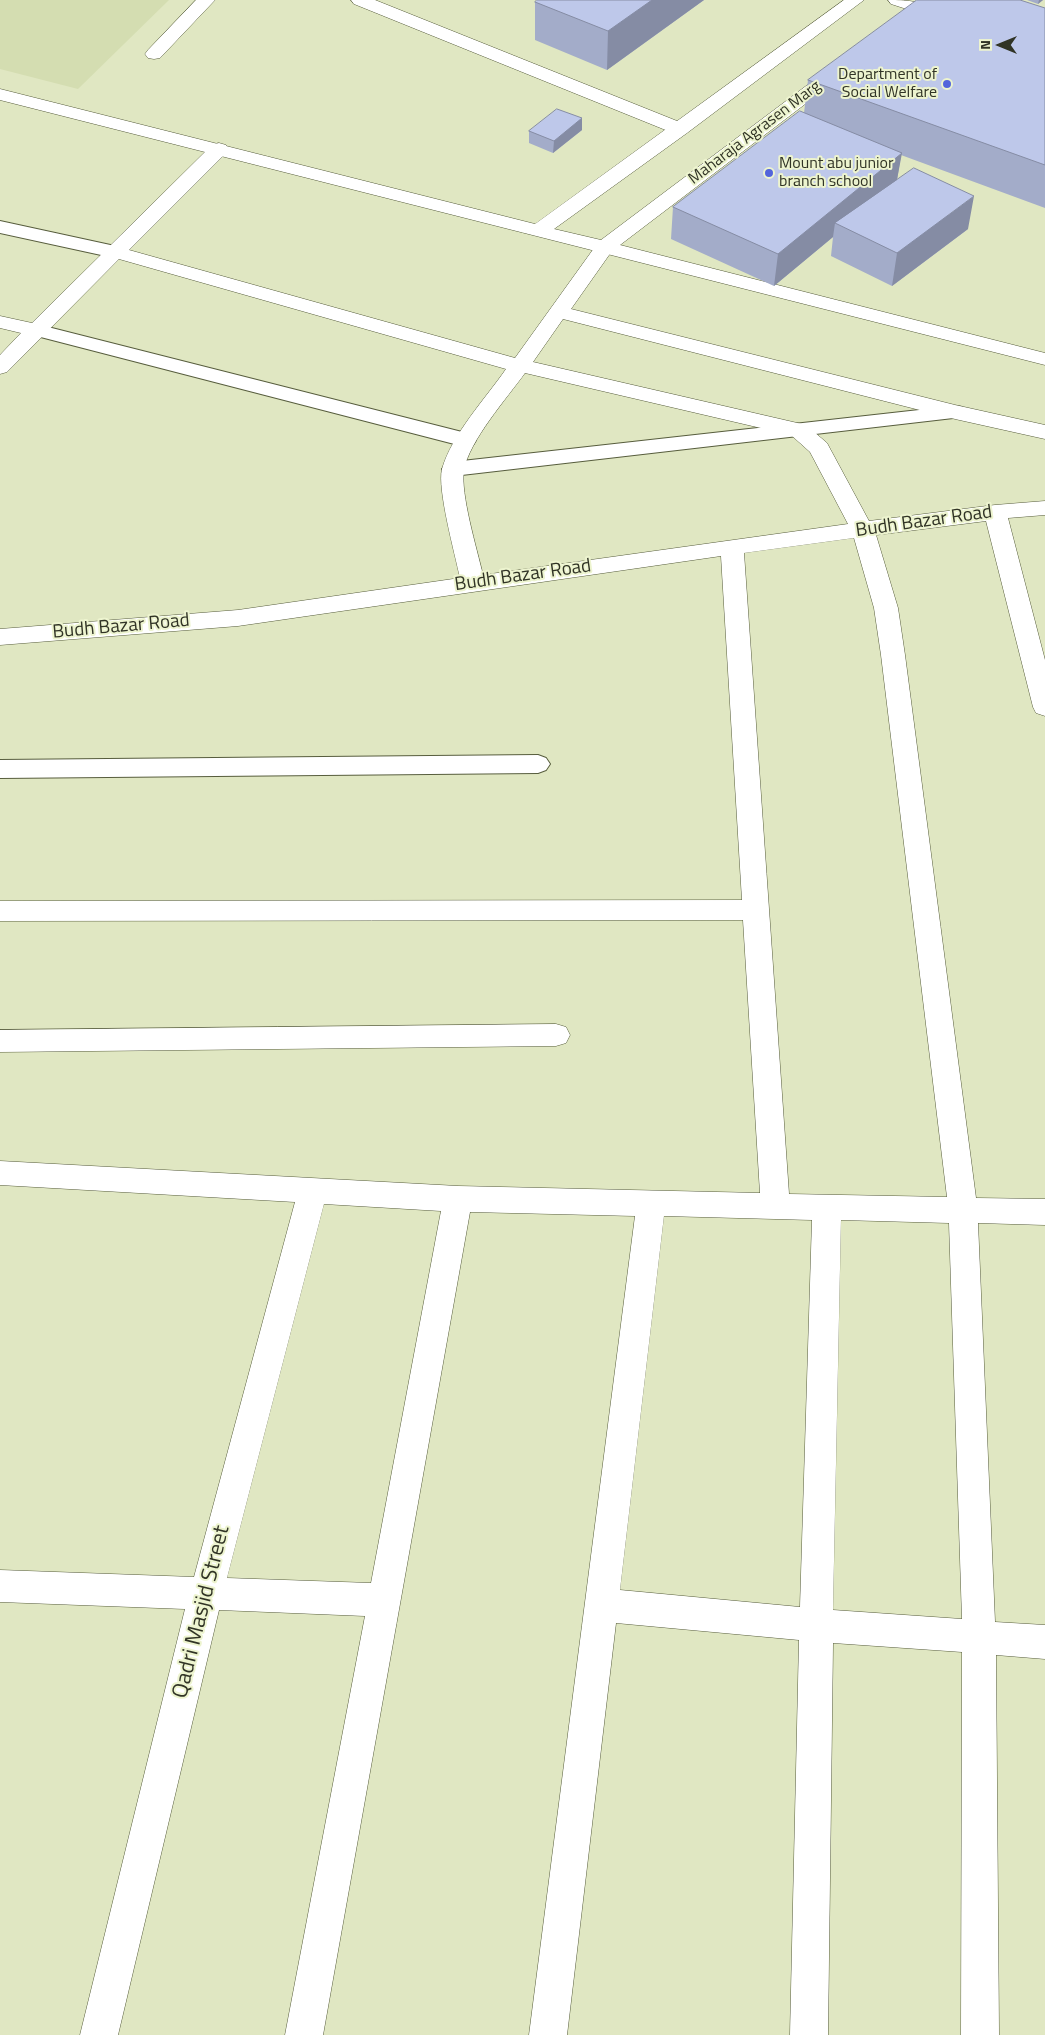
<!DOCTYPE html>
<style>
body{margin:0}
#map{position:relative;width:1045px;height:2035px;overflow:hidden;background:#e0e7c2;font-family:"Titillium Web",sans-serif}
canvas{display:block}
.north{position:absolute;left:975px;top:20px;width:50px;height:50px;-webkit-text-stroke:4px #edf4cf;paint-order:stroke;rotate:270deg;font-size:14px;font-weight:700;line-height:20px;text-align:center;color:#313426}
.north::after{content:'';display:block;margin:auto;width:18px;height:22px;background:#313426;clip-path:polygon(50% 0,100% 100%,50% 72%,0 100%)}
</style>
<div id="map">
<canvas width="1045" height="2035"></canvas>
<div class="north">N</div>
</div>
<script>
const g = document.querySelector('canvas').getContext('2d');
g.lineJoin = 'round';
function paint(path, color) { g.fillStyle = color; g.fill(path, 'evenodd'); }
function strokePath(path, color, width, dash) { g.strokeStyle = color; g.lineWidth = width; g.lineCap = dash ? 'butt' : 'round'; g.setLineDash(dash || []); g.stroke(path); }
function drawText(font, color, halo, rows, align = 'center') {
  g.font = font + ' "Titillium Web",sans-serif'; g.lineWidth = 4; g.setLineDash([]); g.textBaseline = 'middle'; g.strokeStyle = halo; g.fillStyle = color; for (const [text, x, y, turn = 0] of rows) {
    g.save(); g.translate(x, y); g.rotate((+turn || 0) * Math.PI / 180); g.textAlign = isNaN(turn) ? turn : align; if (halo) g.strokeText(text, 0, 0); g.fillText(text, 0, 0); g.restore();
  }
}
paint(new Path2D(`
 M0,0H169L78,89L0,69Z`), '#d4ddb1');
const lane = new Path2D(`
 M0,221L115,246L122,248L124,252L122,256L115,258L0,233Z
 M36,324L466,433L473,435L476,440L473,445L466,447L29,334L26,330L29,326Z
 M955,406L962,407L965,412L962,417L453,476L446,474L442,469L446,464L453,462Z
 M538,755L546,758L550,764L546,770L538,773L0,778V760Z`);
const street = new Path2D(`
 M196,0H215L160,58L154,59L148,58L145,54L148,50Z
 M351,0H375L687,125L689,129L687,133L680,135L673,133L354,4Z
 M219,143L226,145L228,149L226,153L129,250L515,358L597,244L604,242L611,244L614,248L571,309L955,405L1045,425V439L955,419L563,319L533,362L806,425L827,443L869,521L995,505L1045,501V515L1008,518L1045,660V716L1036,713L1033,707L986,521L876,535L898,608L905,655L976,1198L1045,1199V1225L978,1223L995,1622L1045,1625V1659L996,1655L999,2035H961L962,1652L833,1643L828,2035H790L799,1640L616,1623L567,2035H529L635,1216L470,1212L323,2035H285L365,1616L219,1610L118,2035H80L185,1609L0,1602V1570L194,1577L295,1202L0,1185V1161L458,1186L760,1193L743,920L0,921V901L742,900L721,556L238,626L0,645V629L238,610L460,578C455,554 437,489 442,469C452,434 486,398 506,369L119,259L7,372L0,374V355L21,333L0,328V316L32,323L212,145ZM525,373L791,435L810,452L848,524L483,575C477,549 460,493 464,470C469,441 507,398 525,373ZM854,538L874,608L881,655L947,1197L789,1194L744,553ZM324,1204L441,1211L371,1583L227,1578ZM664,1216L812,1220L800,1607L620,1590ZM841,1220L949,1223L962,1619L833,1610Z
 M556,1024L566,1027L570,1035L566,1043L556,1046L0,1052V1030Z`);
const secondary = new Path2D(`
 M844,0H864L687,133L554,229L601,240L830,68L836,67L842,68L845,72L842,76L620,245L1045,353V365L0,100V89L535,224Z
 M888,0C900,0 920,0 928,8L925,12L919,13L891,4Z`);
strokePath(lane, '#575d3d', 2);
strokePath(street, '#575d3d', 1);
strokePath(secondary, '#575d3d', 1);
paint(lane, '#fff');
paint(street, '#fff');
paint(secondary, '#fff');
paint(new Path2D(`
 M704,0L607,70L535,40V2Z
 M1027,0H1043L1038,4Z
 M1045,8V208L901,155L897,180L968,229L892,286L831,256L833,237L774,286L671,239L673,207L804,113L808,80Z
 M582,118V130L553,153L529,143V131Z`), '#a3acc9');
paint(new Path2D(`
 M652,0H704L607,70L608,31Z
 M1039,0H1043L1038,4Z
 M582,118V130L553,153L554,141Z
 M902,153L896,185L835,223L833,237L774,286L778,254Z
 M974,196L968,229L892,286L897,253Z`), '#858ca4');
const building = new Path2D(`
 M537,0H652L608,31L535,2Z
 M917,0H1020L1045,8V165L808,80Z
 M557,109L582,118L554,141L529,131Z
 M800,111L902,153L778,254L673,207Z
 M914,168L974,196L897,253L835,223Z`);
paint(building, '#bec8ea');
strokePath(building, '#858ca4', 1);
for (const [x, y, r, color] of [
 [947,84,5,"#5365db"],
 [769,173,5,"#5365db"]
]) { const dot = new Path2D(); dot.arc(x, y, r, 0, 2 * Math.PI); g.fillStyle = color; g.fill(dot); strokePath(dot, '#edf4cf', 2); }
drawText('16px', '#313426', '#edf4cf', [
 ["Department of",937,75],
 ["Social Welfare",937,93],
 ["Mount abu junior",779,164,"left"],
 ["branch school",779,182,"left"]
], 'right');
drawText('16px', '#313426', '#edf4cf', [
 ["Maharaja Agrasen Marg",755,133,-37]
]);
drawText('19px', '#313426', '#edf4cf', [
 ["Budh Bazar Road",924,522,-8],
 ["Budh Bazar Road",523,576,-8],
 ["Budh Bazar Road",121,627,-5]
]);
drawText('22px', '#313426', '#edf4cf', [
 ["Qadri Masjid Street",202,1612,-76]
]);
</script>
